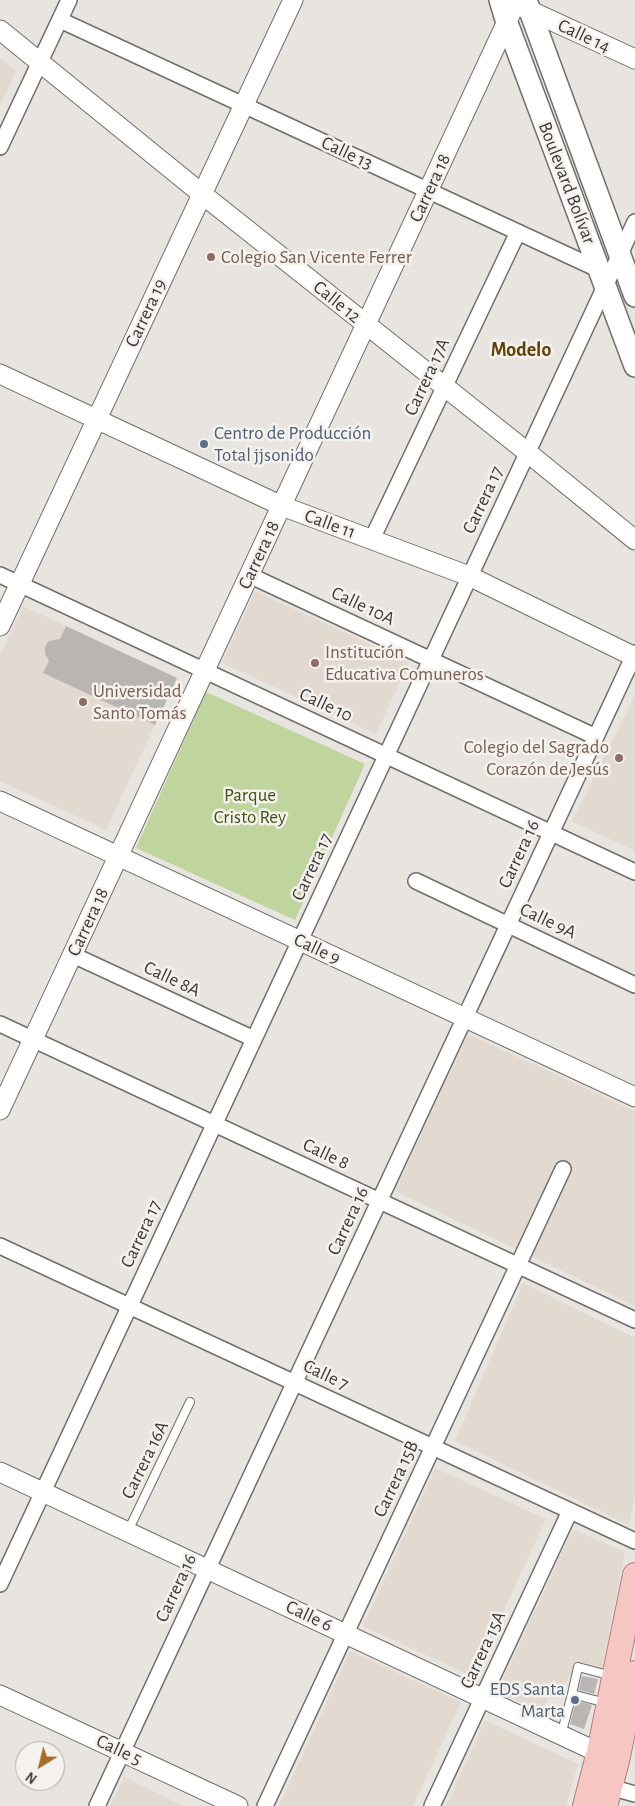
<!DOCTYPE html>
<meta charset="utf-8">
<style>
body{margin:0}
#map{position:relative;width:635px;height:1806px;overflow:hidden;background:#e8e5e1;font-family:"Alegreya Sans",sans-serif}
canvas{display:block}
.north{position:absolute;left:15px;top:1741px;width:50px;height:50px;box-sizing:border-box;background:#f5f2ee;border:1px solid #aba9a6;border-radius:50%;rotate:216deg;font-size:14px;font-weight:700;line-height:20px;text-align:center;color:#3d3b3a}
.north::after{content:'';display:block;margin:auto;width:18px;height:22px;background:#a36d27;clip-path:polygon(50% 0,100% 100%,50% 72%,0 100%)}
</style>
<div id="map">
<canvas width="635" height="1806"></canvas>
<div class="north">N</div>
</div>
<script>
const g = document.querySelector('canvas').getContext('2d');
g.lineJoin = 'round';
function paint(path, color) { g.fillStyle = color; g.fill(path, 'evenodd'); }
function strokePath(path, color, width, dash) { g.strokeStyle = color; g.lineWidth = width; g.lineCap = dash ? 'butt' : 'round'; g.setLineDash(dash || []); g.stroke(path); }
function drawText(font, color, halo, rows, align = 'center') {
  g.font = font + ' "Alegreya Sans",sans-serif'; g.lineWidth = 5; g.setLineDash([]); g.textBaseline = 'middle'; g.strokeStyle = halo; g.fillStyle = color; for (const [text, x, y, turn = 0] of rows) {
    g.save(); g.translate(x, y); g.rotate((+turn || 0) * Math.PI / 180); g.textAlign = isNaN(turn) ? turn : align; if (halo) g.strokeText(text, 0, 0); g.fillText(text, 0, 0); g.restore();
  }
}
paint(new Path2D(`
 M0,58L16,71L0,106Z
 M255,591L409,662L376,734L222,663Z
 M23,606L177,678L106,830L0,781V655Z
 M635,695V851L572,821Z
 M468,1034L635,1111V1306L395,1191Z
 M523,1283L635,1338V1494L629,1525L455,1441Z
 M435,1468L546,1519L473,1677L363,1626Z
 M573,1529L625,1552L602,1670L578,1661L566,1683L551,1693L542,1712L497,1692Z
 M350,1651L461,1702L413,1806H279Z
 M485,1720L578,1764L566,1806H446Z
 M124,1777L184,1806H110Z`), '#e2d9d0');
paint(new Path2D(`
 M206,692L365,764L295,920L136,848Z`), '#c0d59e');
paint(new Path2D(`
 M66,626L177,678L155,725L43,673L49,661L45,654V647L49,641L60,639Z
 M582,1676L598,1679L594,1694L579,1690Z
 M576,1701L592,1705L584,1729L570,1724Z`), '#b9b5b2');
const service = new Path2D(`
 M128,1531L190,1402
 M572,1694L578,1667L612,1676
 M561,1735L572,1694L606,1703`);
const minor = new Path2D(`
 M60,20L604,272
 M0,147L69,0
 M372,539L518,232
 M0,575L635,872
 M249,575L596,737
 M416,881L635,985
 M73,955L254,1039
 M0,1024L635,1320
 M0,1246L635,1541
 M0,1584L635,222
 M610,1787L635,1794
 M97,1806L635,653
 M265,1806L563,1169
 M432,1806L570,1511`);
const tertiary = new Path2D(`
 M520,6L635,59
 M0,30L202,194L527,452L635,540
 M0,374L282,506L469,576L635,657
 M0,626L293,0
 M0,801L635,1097
 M0,1110L517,0
 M0,1472L610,1758
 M0,1695L238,1806`);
const secondary = new Path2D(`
 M500,0L507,23L635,366
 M526,0L635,296`);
const primary = new Path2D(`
 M585,1806L599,1752L635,1575
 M605,1806L617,1761L635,1673`);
strokePath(service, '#706e6a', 10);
strokePath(minor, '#706e6a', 18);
strokePath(tertiary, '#706e6a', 21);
strokePath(secondary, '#706e6a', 24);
strokePath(primary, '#b17d78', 26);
strokePath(service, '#fff', 8);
strokePath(minor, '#fff', 15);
strokePath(tertiary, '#fff', 19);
strokePath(secondary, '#fff', 21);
strokePath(primary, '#f5c6c2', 24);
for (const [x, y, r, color] of [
 [211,257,5,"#8d6e63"],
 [204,444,5,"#5c6f8a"],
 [315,663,5,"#8d6e63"],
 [83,702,5,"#8d6e63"],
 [619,758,5,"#8d6e63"],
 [575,1700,5,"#5c6f8a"]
]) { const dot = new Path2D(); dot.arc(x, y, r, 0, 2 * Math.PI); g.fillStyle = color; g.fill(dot); strokePath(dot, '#f5f2ee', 2); }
drawText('19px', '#3d3b3a', '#f5f2ee', [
 ["Calle 14",584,36,25],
 ["Calle 13",347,153,25],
 ["Boulevard Bolívar",567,183,69],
 ["Carrera 18",430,188,-65],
 ["Calle 12",337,302,39],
 ["Carrera 19",146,313,-65],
 ["Carrera 17A",427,377,-65],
 ["Carrera 17",483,500,-65],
 ["Calle 11",330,524,20],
 ["Carrera 18",259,555,-65],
 ["Calle 10A",363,606,25],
 ["Calle 10",326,705,25],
 ["Carrera 16",519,854,-65],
 ["Carrera 17",312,867,-65],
 ["Calle 9A",548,921,25],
 ["Carrera 18",88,922,-65],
 ["Calle 9",317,949,25],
 ["Calle 8A",172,979,25],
 ["Calle 8",326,1154,25],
 ["Carrera 16",348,1221,-65],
 ["Carrera 17",141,1234,-65],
 ["Calle 7",326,1375,25],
 ["Carrera 16A",145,1460,-64],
 ["Carrera 15B",396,1479,-65],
 ["Carrera 16",176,1588,-65],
 ["Calle 6",309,1616,25],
 ["Carrera 15A",483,1650,-65],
 ["Calle 5",119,1750,25]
]);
drawText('19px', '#785e54', '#f5f2ee', [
 ["Colegio San Vicente Ferrer",221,257],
 ["Institución",325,652],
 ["Educativa Comuneros",325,674],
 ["Universidad",93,691],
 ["Santo Tomás",93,713],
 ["Colegio del Sagrado",609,747,"right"],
 ["Corazón de Jesús",609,769,"right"]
], 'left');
drawText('19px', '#4e5e75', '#f5f2ee', [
 ["Centro de Producción",214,433],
 ["Total jjsonido",214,455],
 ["EDS Santa",565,1689,"right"],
 ["Marta",565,1711,"right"]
], 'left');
drawText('19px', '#3f5211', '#f5f2ee', [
 ["Parque",250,795],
 ["Cristo Rey",250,817]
]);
drawText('bold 20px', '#623e0b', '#f5f2ee', [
 ["Modelo",521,350]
]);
</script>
